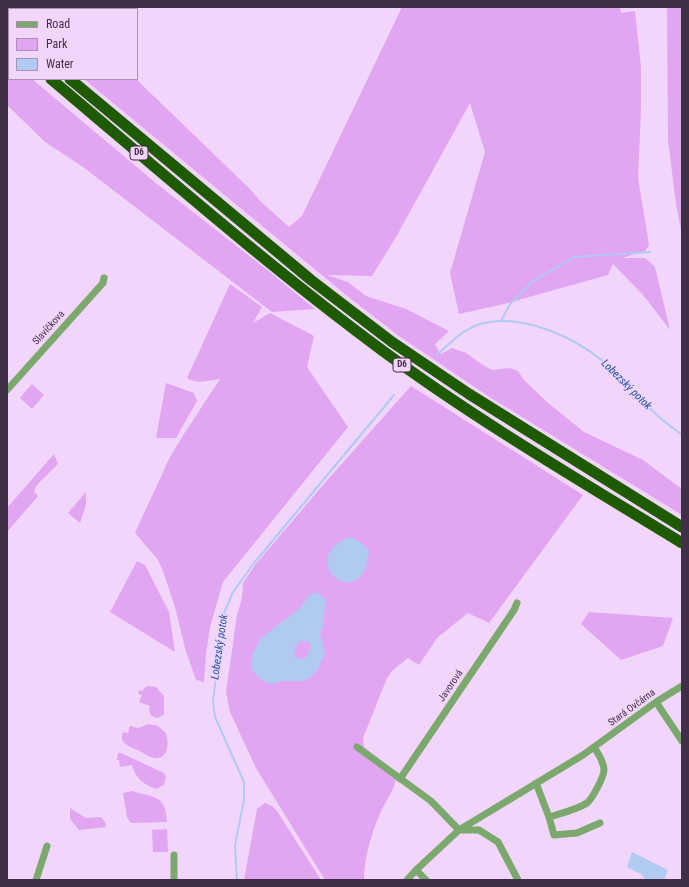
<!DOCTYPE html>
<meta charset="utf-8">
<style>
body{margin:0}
#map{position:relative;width:689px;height:887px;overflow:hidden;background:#f2d5fb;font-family:"Roboto Condensed",sans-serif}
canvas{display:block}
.frame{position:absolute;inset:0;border:8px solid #412e47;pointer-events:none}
.legend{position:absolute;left:8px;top:8px;width:130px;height:72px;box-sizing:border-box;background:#f2d5fb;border:1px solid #ab92b3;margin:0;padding:5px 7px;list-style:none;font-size:12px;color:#412e47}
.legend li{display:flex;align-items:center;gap:8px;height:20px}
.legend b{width:20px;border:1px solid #ab92b3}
</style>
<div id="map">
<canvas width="689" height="887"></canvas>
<div class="frame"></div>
<ul class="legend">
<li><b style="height:5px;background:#7ba96d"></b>Road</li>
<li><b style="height:11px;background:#e1a5f2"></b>Park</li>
<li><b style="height:11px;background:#b0caf2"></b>Water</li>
</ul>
</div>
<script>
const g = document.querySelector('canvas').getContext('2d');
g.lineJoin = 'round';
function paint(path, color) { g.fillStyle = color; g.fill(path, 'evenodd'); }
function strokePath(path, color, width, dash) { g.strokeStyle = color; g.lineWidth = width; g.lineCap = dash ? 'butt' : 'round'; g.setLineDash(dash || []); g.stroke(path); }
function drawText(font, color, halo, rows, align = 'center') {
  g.font = font + ' "Roboto Condensed",sans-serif'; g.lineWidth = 3.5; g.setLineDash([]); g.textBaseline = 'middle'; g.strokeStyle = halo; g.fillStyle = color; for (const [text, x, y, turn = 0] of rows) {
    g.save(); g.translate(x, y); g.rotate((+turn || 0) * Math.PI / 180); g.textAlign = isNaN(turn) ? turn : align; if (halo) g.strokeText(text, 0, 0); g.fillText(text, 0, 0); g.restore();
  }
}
paint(new Path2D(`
 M7,7H52L55,9H9V15L7,13Z
 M402,7H620L621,13L635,11L641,68V110L638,178L649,245L645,251L622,258H645L655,267L670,330L644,296L613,264L608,275L504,304L459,314L450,273L485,152L470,103L396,237L372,276L327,275L348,282L366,296L406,309L449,331L435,344L438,350L441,354L452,348L466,353L483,365L492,370L510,368L518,371L524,380L547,402L584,432L643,460L682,489V515L488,396L399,336L346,295L84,79H136L251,190L260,201L289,227L302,216Z
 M667,7H682V235L676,204L668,140Z
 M7,58L9,60V79H32L157,184L266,269L315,309L272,312L83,167L45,142L7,105Z
 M230,284L262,307L253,323L270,313L314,336L307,367L348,427L223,582L210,627L206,654L204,682L196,680L185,648L175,607L163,571L158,560L135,533L169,459L182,437L220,379C211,380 196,385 187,378Z
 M166,383L194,393L197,401L176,438H156Z
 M32,384L44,395L32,409L20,398Z
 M411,386L583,495L489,623L468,613L437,638L419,665L408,658L393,670L387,678L363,738L364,747L397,773C396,789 385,801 379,816C371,835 364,859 364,880H325L256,768L230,712L226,692L237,615L242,598L243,583L255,565L323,485Z
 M54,454L58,464L36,486L34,492L38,496L7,532V508Z
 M86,492V505L80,523L68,513Z
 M137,561L145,565L169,612L175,652L110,612Z
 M589,612L673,618L663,646L621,660L581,624Z
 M147,686L156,687L164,696V714L158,718C150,717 148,712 150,706L139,702L142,695L138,694L139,690L142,691Z
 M149,724L158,726L166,733C169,741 169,759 156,758C150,758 143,753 138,750C132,748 126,746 122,740V735L123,732L128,733L130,726L138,728Z
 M118,753H121L164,773L166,777L164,784L157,789C144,785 136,779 132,765L120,767L119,760H117Z
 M132,791C155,798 166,795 167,822L131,823L127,817L123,793Z
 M265,803L272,806L277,811L321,880H244L257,809Z
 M70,808L86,818L101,817L105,822L106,827L79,830L70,819Z
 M167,829L168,852H153L152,830Z`), '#e1a5f2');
paint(new Path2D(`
 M352,537L361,543L369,550C369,560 364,580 351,582C335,585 321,566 330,552C335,544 342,539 352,537Z
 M316,592L326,599L323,626L320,634L325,653L318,669L311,677L303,681H282L273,684L263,681L253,672L251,664L252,655L261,638L300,608L309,595ZM301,641L308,642L310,644C310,653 305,664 295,656C294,650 296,645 301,641Z
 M632,852L668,870L664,880H646L641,874L627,867Z`), '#b0caf2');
strokePath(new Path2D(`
 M501,321L510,304L533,281L574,257L650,252
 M437,355C450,343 465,327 484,323C524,314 574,337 604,362C623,378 637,398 656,414C664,422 673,428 682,435
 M237,880L235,845L244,800V782L215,717L213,701L224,613L233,592L254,563L394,395`), '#b0caf2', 2);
strokePath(new Path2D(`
 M7,390L103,283L104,278
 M656,702L682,741
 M357,747L431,801L459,830H479L498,842L518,880
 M400,779L514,610L517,603
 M536,783L549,817C562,813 576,810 587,803C592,799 604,777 604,770C604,763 598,753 594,747
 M549,817L554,835L577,833L600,823
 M174,855V880
 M416,870L426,880
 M36,880L47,846
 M407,880L416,870L459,830L583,755L656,702L682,686`), '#7ba96d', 7);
strokePath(new Path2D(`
 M7,26L9,28
 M7,42L9,44
 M51,79C160,171 268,266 383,351C478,421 581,481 682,543
 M70,79L311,280L392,342L469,394L682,527`), '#1e5b00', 11);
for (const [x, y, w] of [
 [139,153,18],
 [402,365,18]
]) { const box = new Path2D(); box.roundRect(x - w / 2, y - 7, w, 14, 3); g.fillStyle = '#f2d5fb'; g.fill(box); strokePath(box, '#412e47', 1); }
drawText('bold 9px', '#412e47', null, [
 ["D6",139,153],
 ["D6",402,365]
]);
drawText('10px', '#412e47', '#f2d5fb', [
 ["Slavíčkova",49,328,-48],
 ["Javorová",451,686,-56],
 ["Stará Ovčárna",632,708,-36]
]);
drawText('italic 11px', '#1652a7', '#f2d5fb', [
 ["Lobezský potok",626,385,45],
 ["Lobezský potok",220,647,-82]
]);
</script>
